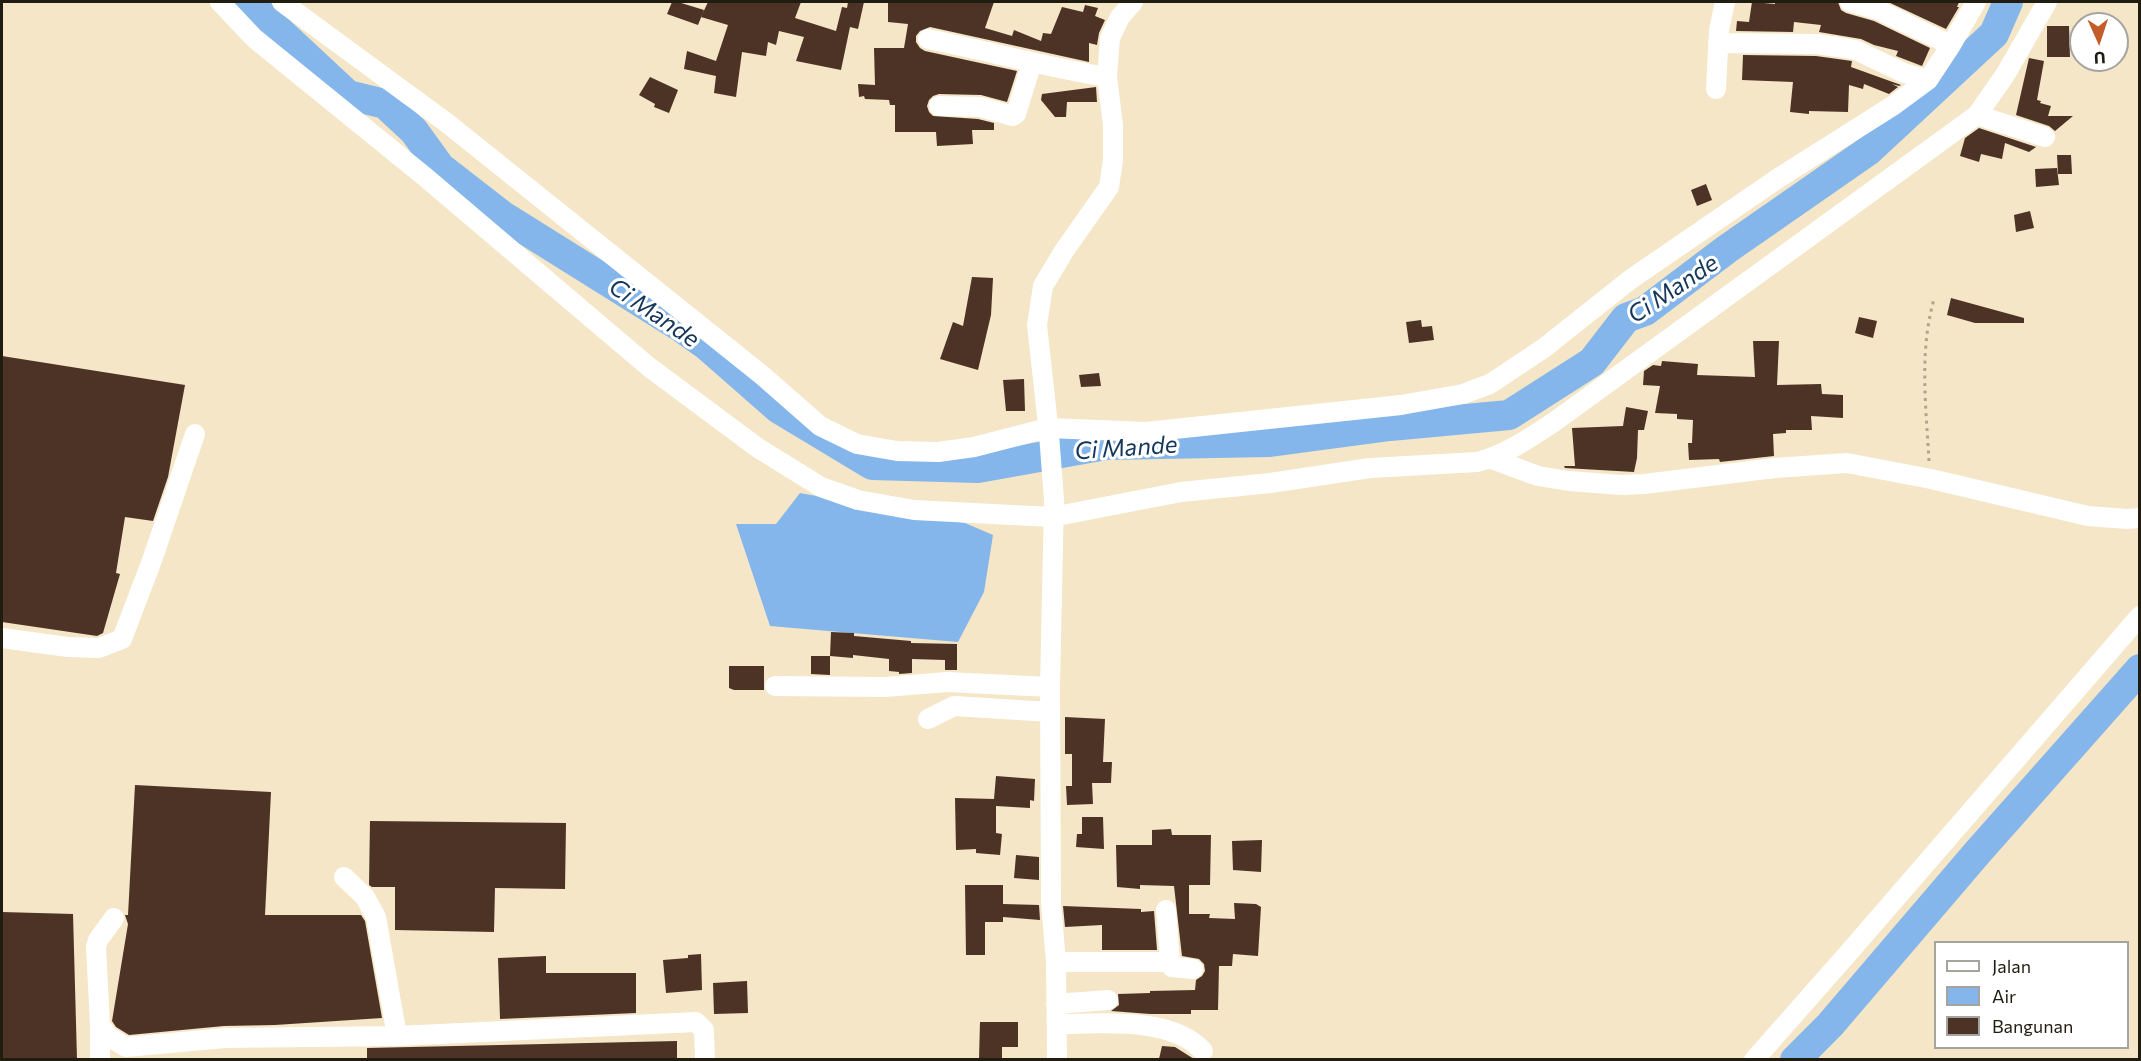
<!DOCTYPE html>
<style>
body{margin:0}
#map{position:relative;width:2141px;height:1061px;overflow:hidden;background:#f4e6c6;font-family:Commissioner,sans-serif}
canvas{display:block}
.frame{position:absolute;inset:0;border:3px solid #211c10;pointer-events:none}
.legend{position:absolute;left:1934px;top:941px;width:195px;height:108px;box-sizing:border-box;background:#fff;border:2px solid #a6a49f;margin:0;padding:8px 10px;list-style:none;font-size:18px;color:#211c10}
.legend li{display:flex;align-items:center;gap:12px;height:30px}
.legend b{width:30px;border:2px solid #a6a49f}
.north{position:absolute;left:2069px;top:12px;width:60px;height:60px;box-sizing:border-box;background:#fff;border:2px solid #a6a49f;border-radius:50%;rotate:177deg;font-size:16px;font-weight:700;line-height:24px;text-align:center;color:#211c10}
.north::after{content:'';display:block;margin:auto;width:21px;height:27px;background:#c35e2a;clip-path:polygon(50% 0,100% 100%,50% 72%,0 100%)}
</style>
<div id="map">
<canvas width="2141" height="1061"></canvas>
<div class="frame"></div>
<ul class="legend">
<li><b style="height:8px;background:#fff"></b>Jalan</li>
<li><b style="height:16px;background:#84b6eb"></b>Air</li>
<li><b style="height:16px;background:#4d3325"></b>Bangunan</li>
</ul>
<div class="north">U</div>
</div>
<script>
const g = document.querySelector('canvas').getContext('2d');
g.lineJoin = 'round';
function paint(path, color) { g.fillStyle = color; g.fill(path, 'evenodd'); }
function strokePath(path, color, width, dash) { g.strokeStyle = color; g.lineWidth = width; g.lineCap = dash ? 'butt' : 'round'; g.setLineDash(dash || []); g.stroke(path); }
function drawText(font, color, halo, rows, align = 'center') {
  g.font = font + ' Commissioner,sans-serif'; g.lineWidth = 6; g.setLineDash([]); g.textBaseline = 'middle'; g.strokeStyle = halo; g.fillStyle = color; for (const [text, x, y, turn = 0] of rows) {
    g.save(); g.translate(x, y); g.rotate((+turn || 0) * Math.PI / 180); g.textAlign = isNaN(turn) ? turn : align; if (halo) g.strokeText(text, 0, 0); g.fillText(text, 0, 0); g.restore();
  }
}
paint(new Path2D(`
 M800,493L965,523L993,535L984,592L958,642L770,626L736,524H776Z`), '#84b6eb');
strokePath(new Path2D(`
 M248,2L348,95L385,104L414,131L440,167L503,216L679,326L706,345L779,409L872,465L978,468L1106,445L1270,442L1390,426L1509,415L1592,362L1626,318L1645,311L1727,249L1868,151L1994,34L2008,2
 M1795,1060L1830,1025L1977,853L2140,669`), '#84b6eb', 30);
paint(new Path2D(`
 M672,2H678L704,10L698,25L667,14Z
 M708,2H801L795,18L836,31L842,7L847,8L848,2H864L858,29L850,27L841,70L796,61L804,37L779,31L776,45L768,42L766,56L742,52L736,97L714,93L716,76L684,69L687,51L716,61L728,25L701,17Z
 M888,2H994L985,28L1012,36L1014,30L1041,41L1043,33L1051,34L1062,7L1083,12L1085,5L1098,8L1095,16L1105,20L1099,33L1097,45L1089,43V62L930,27L920,31L916,36V42L920,48L925,51L1017,71L1007,102L981,95L939,94L933,96L929,100L927,106L929,112L933,116L978,119L994,123V130H972L973,144L937,146L936,132H895V105H890L889,100L865,99L864,96L859,97L858,84L875,85L874,48H904L908,24L888,22Z
 M1752,2L1775,4V2H1838L1841,10L1846,13L1874,21L1930,48L1922,66L1896,56L1898,51L1874,45L1861,39L1819,32L1821,25L1794,22L1793,32L1736,31L1737,21L1749,22Z
 M1888,2H1959L1957,7H1959L1946,29Z
 M2047,26H2069L2070,57H2047Z
 M1743,55L1816,56L1852,61L1851,67L1901,85L1899,86L1892,84L1898,87L1889,94L1864,84L1863,89L1849,85L1848,112L1809,111V114L1790,112L1793,82L1742,80Z
 M2029,58L2044,61L2037,100L2041,101L2040,103L2051,106L2048,116H2073L2055,131L2049,126L2016,115Z
 M650,77L678,90L669,113L654,107L655,104L639,95Z
 M1096,87L1097,102H1067L1066,117H1055L1041,100L1042,94Z
 M1979,128L2036,147L2029,152L2005,143L2002,159L1981,154L1979,162L1960,156L1965,138Z
 M2057,155H2071L2072,174H2058Z
 M2057,168L2059,185L2036,187L2035,169Z
 M1706,184L1712,200L1697,206L1691,190Z
 M2030,211L2034,228L2016,232L2014,215Z
 M972,277L993,278L991,315L978,370L940,359L953,322L963,326Z
 M1951,298L2024,318V323H1975L1947,315Z
 M1859,317L1877,321L1873,338L1855,333Z
 M1421,320L1422,327L1432,326L1434,340L1409,343L1406,322Z
 M1753,341H1779L1777,385L1821,384L1822,394L1843,395V418L1811,416L1812,430H1786V433L1773,434L1774,456L1720,462L1719,459L1689,460L1688,443H1692L1693,420L1677,419V414L1655,413L1660,386L1643,385L1644,371L1653,365L1661,366L1662,361L1698,364L1697,375L1755,377Z
 M2,356L185,385L168,477L153,521L125,517L116,573L120,574L103,633L97,636L2,622Z
 M1099,373L1101,386L1081,387L1079,375Z
 M1024,379L1025,411H1006L1003,380Z
 M1626,407L1648,411L1644,430H1638L1637,458L1634,472L1565,468L1564,466H1575L1572,428L1623,426Z
 M831,632L854,633V636L911,641V643L957,644V670H945V660L912,659V673L899,674V672L889,671V659L853,655V658L830,656Z
 M811,656H830V675L811,674Z
 M729,666H764V690H734L729,688Z
 M1065,717L1105,719L1103,762H1112L1111,783H1092L1093,804L1067,805L1066,786H1072V754H1065Z
 M996,776L1035,779L1034,801L1030,800V808L996,806V833L1002,834L1000,855L976,853V849L956,850L955,798L994,799Z
 M135,785L271,792L265,915H361L365,921L382,1018L275,1025L224,1026L129,1035L116,1027L112,1021L128,924L125,915H128Z
 M1082,817H1103L1104,849L1076,847L1077,834H1082Z
 M370,821L566,823L565,889L495,888L494,932L395,930V887H372L369,885Z
 M1171,829L1172,835H1211L1210,885H1189V914H1210L1209,918L1235,919L1234,903L1256,904L1261,907L1258,956L1233,954L1232,966H1219L1218,1010H1191V1014H1150L1111,1011L1119,1005L1118,994L1150,993V991L1195,990L1196,980L1202,976L1205,971L1204,964L1199,959L1182,956L1174,886L1140,885V889L1117,887L1116,845H1152V830Z
 M1262,840L1261,872L1233,870L1232,841Z
 M1016,855L1039,857V880L1014,878Z
 M965,885H1003V904L1039,905L1040,920L1003,917V922H985V955H966Z
 M1063,906L1141,909V912L1154,911L1157,950H1102V925L1065,927Z
 M2,912L73,914L77,1059H2Z
 M701,954L702,990L666,993L663,960L688,958V955Z
 M546,956V973H636V1013L500,1019L498,958Z
 M747,981L748,1013L714,1014L713,983Z
 M980,1022H1018V1047H1002V1059H979Z
 M677,1041V1059H367V1048Z
 M1162,1046L1175,1047L1194,1059H1159Z`), '#4d3325');
strokePath(new Path2D(`
 M1929,461C1926,406 1919,352 1934,299`), '#b0a58c', 3, [3, 4.5]);
strokePath(new Path2D(`
 M220,2L254,38L424,176L649,367L758,448L821,487L858,500L914,510L1052,517L1181,492L1270,483L1370,468L1477,462C1505,455 1530,438 1554,422L1977,115L2005,75L2047,2
 M282,2L447,123L763,376L820,426L857,444L897,451L938,452L974,447L1048,428L1146,432L1401,405L1463,394L1490,384L1544,348L1631,279L1780,177L1894,105L1928,80L1951,45L1976,2
 M1850,2L1878,10L1951,45
 M928,39C988,51 1046,67 1107,77
 M1718,43L1817,44L1838,47L1856,50L1904,73L1928,80
 M1716,89L1719,30L1725,2
 M939,106L980,107L1013,116L1016,114L1032,62
 M1977,115L2045,137
 M1492,459L1538,476L1569,481L1621,485L1644,484L1775,468L1847,463L1931,479L2088,516L2127,519L2140,518
 M2,638L68,647L99,648L122,639L151,563L195,434
 M775,686L885,687L947,682L1050,687
 M928,719L954,706L1050,712
 M344,877L365,897L376,917L397,1036
 M1166,910L1170,962
 M114,918L98,940L96,947L100,1025L108,1036L126,1047L225,1038L397,1036L696,1022L704,1030L705,1060
 M1056,962H1170L1172,967L1193,969
 M1056,1004L1108,1000
 M1057,1024C1101,1024 1171,1016 1203,1051
 M100,1060V1025
 M1057,1060L1056,962L1051,903L1050,687L1054,500L1049,434L1037,325L1043,286L1064,251L1109,187L1113,160V125L1107,77L1110,38L1120,17L1133,2
 M1754,1060L1851,950L2140,616`), '#fff', 20);
drawText('italic 24px', '#133659', '#fff', [
 ["Ci Mande",1673,289,-34],
 ["Ci Mande",654,313,34],
 ["Ci Mande",1126,448,-4]
]);
</script>
